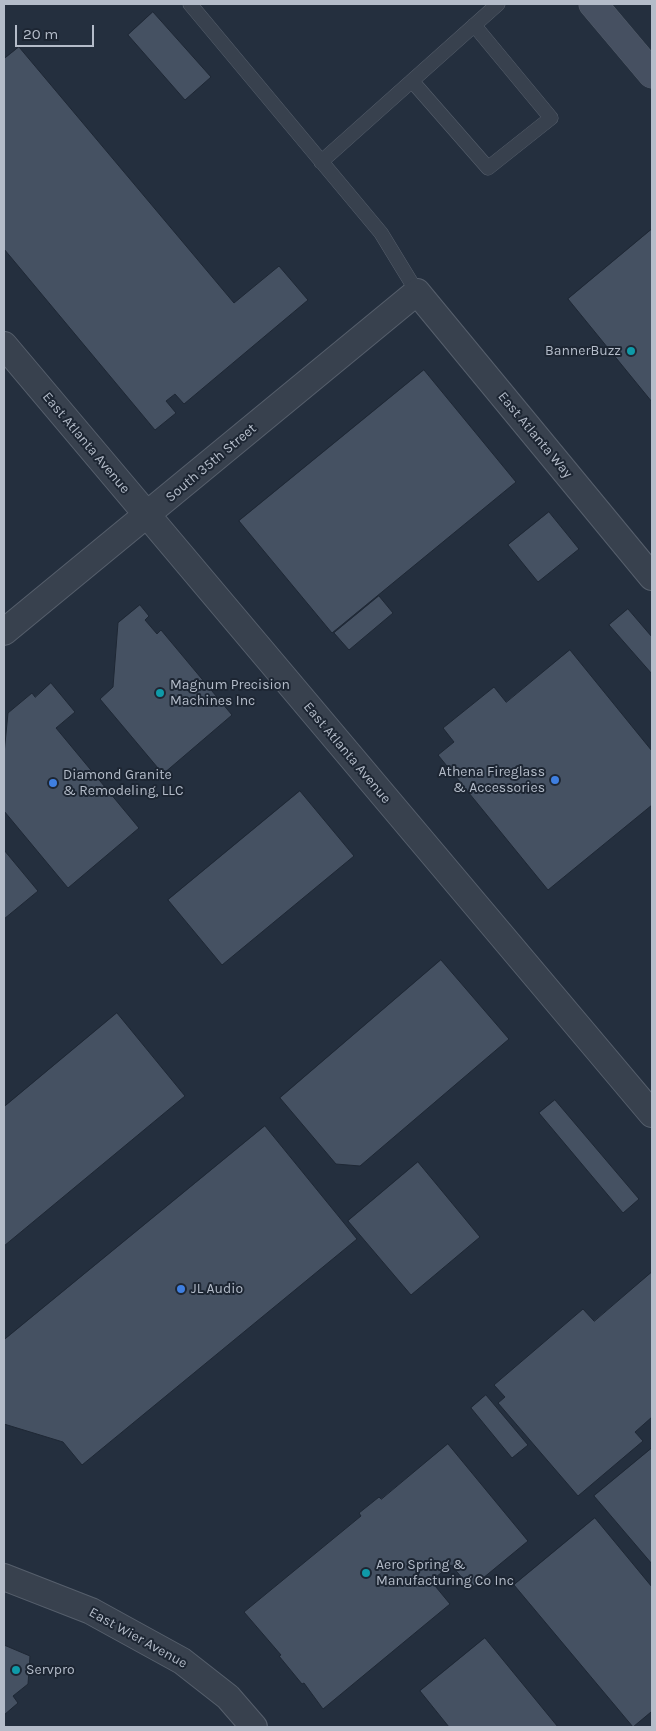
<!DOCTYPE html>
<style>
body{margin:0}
#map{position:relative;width:656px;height:1731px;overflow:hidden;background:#242f3e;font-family:Karla,sans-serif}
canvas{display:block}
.frame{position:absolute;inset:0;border:5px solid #b4bcc9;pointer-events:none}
.scale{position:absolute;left:15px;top:25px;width:79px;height:22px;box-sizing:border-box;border:2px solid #b4bcc9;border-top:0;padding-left:6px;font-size:15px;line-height:18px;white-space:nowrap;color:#b4bcc9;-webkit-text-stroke:4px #1d2633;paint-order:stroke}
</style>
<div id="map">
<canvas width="656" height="1731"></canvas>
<div class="frame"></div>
<div class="scale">20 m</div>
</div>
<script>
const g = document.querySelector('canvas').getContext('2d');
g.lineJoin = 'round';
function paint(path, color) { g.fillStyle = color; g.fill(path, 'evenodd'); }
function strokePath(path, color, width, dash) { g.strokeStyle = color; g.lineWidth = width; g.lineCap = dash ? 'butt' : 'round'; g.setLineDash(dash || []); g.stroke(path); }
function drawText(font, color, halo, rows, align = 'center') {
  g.font = font + ' Karla,sans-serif'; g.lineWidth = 4; g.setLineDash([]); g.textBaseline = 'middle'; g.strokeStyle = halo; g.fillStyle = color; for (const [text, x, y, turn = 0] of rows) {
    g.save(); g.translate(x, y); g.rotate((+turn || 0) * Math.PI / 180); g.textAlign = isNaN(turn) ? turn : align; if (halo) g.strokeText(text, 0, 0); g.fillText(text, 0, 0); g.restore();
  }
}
const building = new Path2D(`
 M153,12L211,77L185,100L128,35Z
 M19,47L234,303L279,266L308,300L184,404L175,394L166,401L176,413L155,430L4,249V59Z
 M652,229V402L568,299Z
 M424,370L516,482L332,633L239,521Z
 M549,512L579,549L538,582L508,545Z
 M379,596L393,613L349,650L334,633Z
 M140,605L149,616L145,620L157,634L161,630L232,715L163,774L100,699L113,687L118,623Z
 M628,609L652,637V674L609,625Z
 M570,650L652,751V805L548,890L438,755L454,742L443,728L494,687L506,702Z
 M51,683L75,712L56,728L139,828L68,888L4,811V754L8,713L32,693L35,697Z
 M300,791L354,856L222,965L168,900Z
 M4,850L38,891L4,919Z
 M441,960L509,1039L360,1166L336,1164L280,1098Z
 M117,1013L185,1096L4,1246V1107Z
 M555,1100L639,1199L623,1213L539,1113Z
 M265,1126L357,1239L82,1465L63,1442L4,1424V1340Z
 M418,1162L480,1237L411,1295L348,1221Z
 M652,1272V1417L635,1432L643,1441L578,1496L498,1403L505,1397L494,1385L583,1309L594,1321Z
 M486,1395L528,1445L512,1458L471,1408Z
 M448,1444L528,1541L471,1588L451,1565L431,1581L450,1604L323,1709L304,1683L302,1684L279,1656L281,1655L244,1612L361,1516L359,1513L379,1497L381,1499Z
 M652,1448V1564L594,1496Z
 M595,1518L652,1587V1714L651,1712L633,1727L514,1585Z
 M485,1638L558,1727H449L420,1691Z
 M4,1645L30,1656L28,1684L13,1696L18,1703L4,1715Z`);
paint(building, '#455162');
strokePath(building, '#1f2835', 1);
const lane = new Path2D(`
 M190,4L381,233L417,292
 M412,81L488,168L551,118L474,25
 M321,162L498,4`);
const street = new Path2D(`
 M4,345L652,1114
 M4,632L417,292L652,577
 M4,1577L91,1611L182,1661L228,1697L254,1727`);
const secondary = new Path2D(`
 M593,4L652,74`);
strokePath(lane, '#565f6c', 15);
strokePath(street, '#565f6c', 28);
strokePath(secondary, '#565f6c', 29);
strokePath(lane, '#38414e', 14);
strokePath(street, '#38414e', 26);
strokePath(secondary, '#465061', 28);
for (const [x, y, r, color] of [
 [631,351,5,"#0f9aa8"],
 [160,693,5,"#0f9aa8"],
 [555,780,5,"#3f7fe0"],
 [53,783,5,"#3f7fe0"],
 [181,1289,5,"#3f7fe0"],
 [366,1573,5,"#0f9aa8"],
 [16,1670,5,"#0f9aa8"]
]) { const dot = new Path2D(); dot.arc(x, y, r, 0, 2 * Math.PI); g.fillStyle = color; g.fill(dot); strokePath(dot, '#1d2633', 2); }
drawText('14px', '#b4bcc9', '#1d2633', [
 ["BannerBuzz",621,351,"right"],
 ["Magnum Precision",170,685],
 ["Machines Inc",170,701],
 ["Athena Fireglass",545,772,"right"],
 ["& Accessories",545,788,"right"],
 ["Diamond Granite",63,775],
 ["& Remodeling, LLC",63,791],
 ["JL Audio",191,1289],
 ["Aero Spring &",376,1565],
 ["Manufacturing Co Inc",376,1581],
 ["Servpro",26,1670]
], 'left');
drawText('14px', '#b4bcc9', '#1d2633', [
 ["East Atlanta Way",535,435,50],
 ["East Atlanta Avenue",86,443,50],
 ["South 35th Street",211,463,-40],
 ["East Atlanta Avenue",347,753,50],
 ["East Wier Avenue",138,1638,29]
]);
</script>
